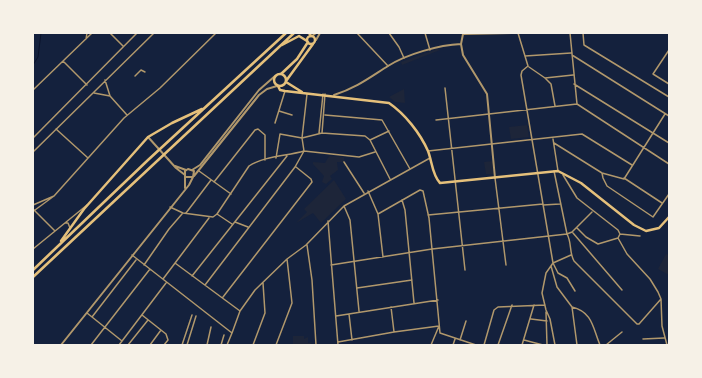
<!DOCTYPE html>
<style>
body{margin:0}
#map{position:relative;width:702px;height:378px;overflow:hidden;background:#14213d;font-family:Commissioner,sans-serif}
canvas{display:block}
.frame{position:absolute;inset:0;border:34px solid #f6f1e7;pointer-events:none}
</style>
<div id="map">
<canvas width="702" height="378"></canvas>
<div class="frame"></div>
</div>
<script>
const g = document.querySelector('canvas').getContext('2d');
g.lineJoin = 'round';
function paint(path, color) { g.fillStyle = color; g.fill(path, 'evenodd'); }
function strokePath(path, color, width, dash) { g.strokeStyle = color; g.lineWidth = width; g.lineCap = dash ? 'butt' : 'round'; g.setLineDash(dash || []); g.stroke(path); }
paint(new Path2D(`
 M437,49L440,50L402,65L401,62Z
 M404,89L405,103L395,102L389,97Z
 M527,125L529,137L511,139L509,127Z
 M329,156L344,157V162H337L338,170L330,176L332,179L326,184L322,182L324,176L313,164V162L325,163Z
 M493,161L494,174H486L484,162Z
 M334,180L346,199L321,223L313,213L296,223L307,212L304,209Z
 M666,254L669,255V275L658,269Z
 M293,336H304V339L308,337V343L312,342L310,345H293Z`), '#1d2539');
strokePath(new Path2D(`
 M33,65L38,57L41,33`), '#0b132b', 1);
strokePath(new Path2D(`
 M110,33L123,46
 M357,33L388,66
 M389,33L399,47L404,58
 M425,33L430,50
 M518,33L528,66L522,71L521,75L553,263L558,273L567,278L575,291
 M570,33L577,104
 M583,33L584,45L669,97
 M86,39L87,33
 M669,50L653,74L669,84
 M572,55L669,116
 M525,56L571,53
 M63,61L87,85
 M529,67L545,78L573,75
 M135,76L141,70L145,72
 M545,78L551,84L555,106
 M105,80L110,96L127,115
 M574,84L669,143
 M445,88L465,270
 M33,90L92,33
 M94,93L110,96
 M307,94L302,138L322,133L365,136L370,140L390,179
 M279,111L292,115
 M325,115L382,120L410,169
 M436,120L577,104L669,164
 M275,123L285,91
 M56,129L88,158
 M319,133L323,94
 M322,133L325,94
 M33,138L137,33
 M553,139L558,171
 M370,140L389,131
 M554,143L602,173L624,179L665,114
 M428,151L582,134L632,165
 M33,152L154,33
 M344,162L364,193
 M199,171L231,194
 M554,171L567,234C572,243 569,252 574,261L637,324H639L661,299
 M602,173L603,178L607,186L653,217L669,194
 M563,175L577,198L618,230L620,234L618,238L627,254L650,279L658,292L661,299L662,326L667,345
 M495,178L506,265
 M624,178L662,203
 M214,182L255,130L258,129L265,135V160
 M368,191L378,214L383,257
 M54,196L124,118L160,88L216,33
 M402,200L405,210L414,303
 M33,205L54,196L35,210
 M543,205L560,204
 M344,206L350,220L359,311
 M170,207L183,213L213,217L217,214L249,166C264,156 287,156 304,151L302,138L280,134L276,158
 M33,209L55,231
 M186,213L211,180
 M217,214L232,224
 M378,214L420,190L423,191L429,218L440,333L476,345
 M428,215L543,204
 M328,221L338,345
 M235,222L248,227
 M65,223H68L70,228
 M577,228L586,237L598,244L618,238
 M573,233L622,290
 M620,234L640,236
 M307,245L312,280L316,345
 M33,249L87,205
 M132,255L232,333L227,345
 M175,263L240,311
 M553,263L546,273L542,293L546,310L550,319L555,345
 M553,263L571,255
 M144,265L169,229L182,214
 M331,265L432,249L567,234L572,232L592,212
 M551,266L557,287L572,307C593,312 593,329 600,345
 M192,276L287,156
 M163,279L209,218
 M205,285L295,167L304,151L359,157L375,152
 M357,288L412,280
 M223,297L312,182L311,179L296,167
 M391,307L394,332
 M572,307L577,345
 M546,312L547,345
 M87,313L122,341
 M349,314L352,340
 M142,315L166,334L168,340L164,345
 M336,316L438,300
 M92,317L136,260
 M531,319L547,321
 M232,333L240,311L255,290L287,259L306,245L344,206L430,158
 M643,339L664,338
 M460,340L466,321
 M524,340L543,345
 M338,342L394,332L439,326
 M91,345L150,269
 M119,345L166,283
 M128,345L148,320
 M150,345L161,330
 M182,345L192,315
 M187,345L196,316
 M207,345L211,327
 M221,345L224,335
 M253,345L265,313L263,283
 M276,345L292,303L287,259
 M431,345L439,326
 M453,345L455,339
 M484,345L494,310L498,307L545,305
 M498,345L512,305
 M522,345L534,305
 M606,345L622,332`), '#b1986c', 1.5);
strokePath(new Path2D(`
 M312,36L316,33
 M316,40L320,33
 M334,95C356,88 369,78 388,66C407,54 439,45 461,44
 M148,137L176,168L185,175
 M175,166L186,170
 M192,170L200,165L259,90L275,76
 M194,176L259,95L267,89L277,86
 M495,178L487,94L463,55L461,44L463,34L512,33
 M185,188V171L188,169L194,171L193,177H186
 M61,345L189,185L193,177`), '#b1986c', 2);
strokePath(new Path2D(`
 M307 40a4 4 0 1 1 8 0a4 4 0 1 1-8 0Z
 M281,74L297,59L308,42
 M274 80a6 6 0 1 1 12 0a6 6 0 1 1-12 0Z
 M286,81L313,44
 M286,82L302,92
 M278,86L280,90L285,91L389,103C405,114 420,133 428,151C432,161 432,175 440,183L558,171L581,183L634,225L646,231L659,228L669,217`), '#e5c07b', 2.5);
strokePath(new Path2D(`
 M309,33L311,36
 M282,45L299,36L307,41
 M61,241L84,209L148,137L172,123L202,109
 M33,270L148,160L286,33
 M33,277L294,33`), '#e5c07b', 2.5);
</script>
